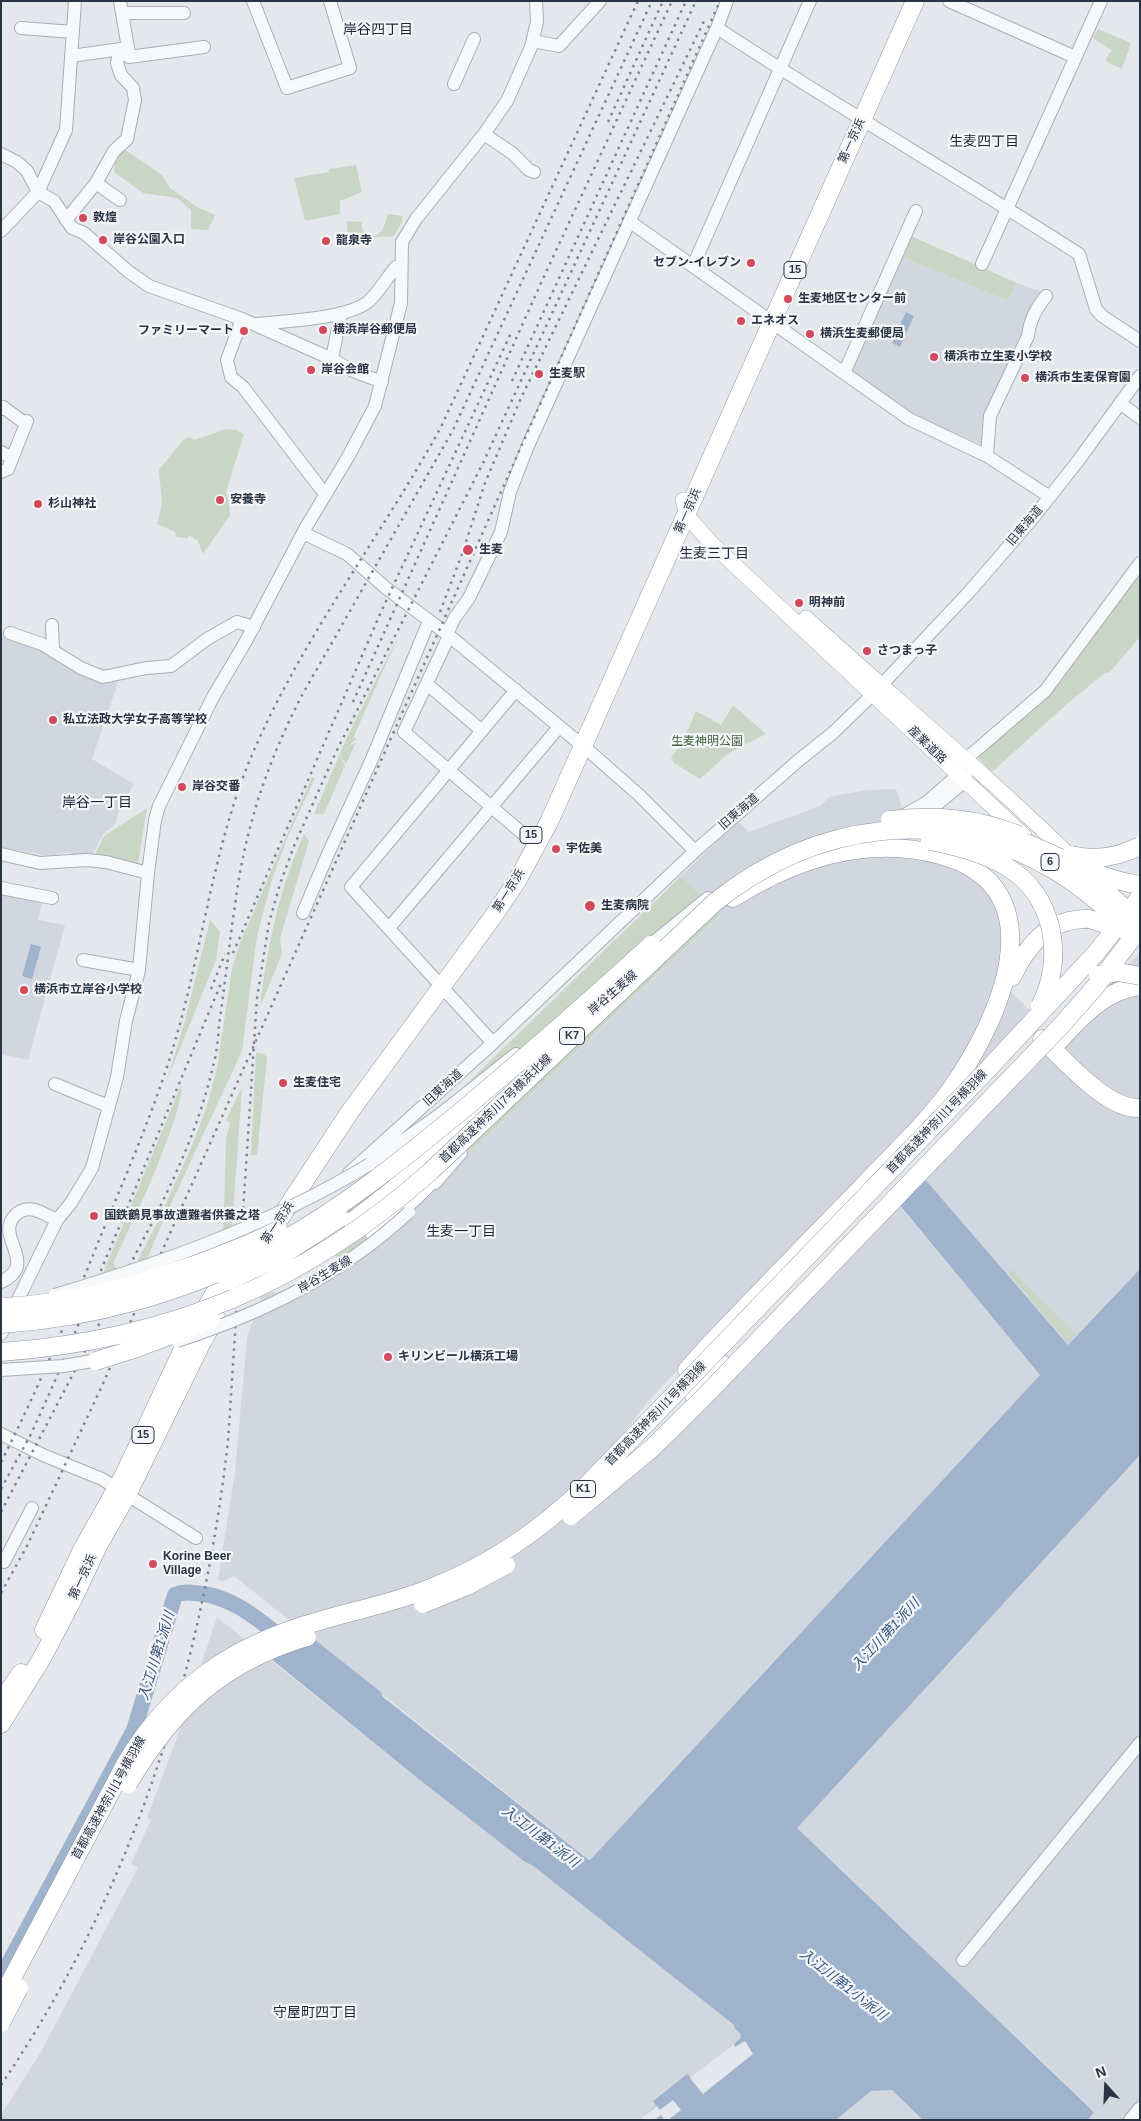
<!DOCTYPE html>
<meta charset="utf-8">
<style>
body{margin:0}
#map{position:relative;width:1141px;height:2121px;overflow:hidden;background:#e4e7ec;font-family:Helvetica,sans-serif}
canvas{display:block}
.frame{position:absolute;inset:0;border:2px solid #2b3445;pointer-events:none}
.north{position:absolute;left:1081px;top:2061px;width:50px;height:50px;-webkit-text-stroke:4px #f4f6f9;paint-order:stroke;rotate:340deg;font-size:14px;font-weight:700;line-height:20px;text-align:center;color:#2b3445}
.north::after{content:'';display:block;margin:auto;width:18px;height:22px;background:#2b3445;clip-path:polygon(50% 0,100% 100%,50% 72%,0 100%)}
</style>
<div id="map">
<canvas width="1141" height="2121"></canvas>
<div class="frame"></div>
<div class="north">N</div>
</div>
<script>
const g = document.querySelector('canvas').getContext('2d');
g.lineJoin = 'round';
function paint(path, color) { g.fillStyle = color; g.fill(path, 'evenodd'); }
function strokePath(path, color, width, dash) { g.strokeStyle = color; g.lineWidth = width; g.lineCap = dash ? 'butt' : 'round'; g.setLineDash(dash || []); g.stroke(path); }
function drawText(font, color, halo, rows, align = 'center') {
  g.font = font + ' Helvetica,"Noto Sans JP",sans-serif'; g.lineWidth = 4.5; g.setLineDash([]); g.textBaseline = 'middle'; g.strokeStyle = halo; g.fillStyle = color; for (const [text, x, y, turn = 0] of rows) {
    g.save(); g.translate(x, y); g.rotate((+turn || 0) * Math.PI / 180); g.textAlign = isNaN(turn) ? turn : align; if (halo) g.strokeText(text, 0, 0); g.fillText(text, 0, 0); g.restore();
  }
}
paint(new Path2D(`
 M900,256L1008,301L1017,283L1039,291L1041,295L1021,344L987,413L981,433L983,434L981,444L912,415L848,369Z
 M1,633L40,646L100,679L118,682L92,759L134,784L119,809L116,824L103,834L93,854H72L70,852L50,856L1,847Z
 M896,789L917,855L959,868L988,889L1003,922L999,981L1031,1011L946,1104L772,1271L649,1400L613,1447L639,1471L872,1235L898,1204L1040,1375L590,1860L234,1576L224,1581L218,1580L235,1472L247,1338L252,1323L262,1303L259,1296L271,1291L277,1293L286,1289L302,1293L311,1292L349,1267L720,916L681,876L736,823H740L749,832L820,806L829,797L866,790Z
 M1,892L42,901L38,920L65,925L28,1060L1,1054Z
 M1140,953V1269L1068,1345L924,1178L959,1145L1084,1015L1119,974Z
 M1140,1455V2120H1088L1094,2111L796,1828Z
 M217,1617L416,1777L525,1862L532,1865L734,2025L735,2029L740,2033L741,2038L690,2078L687,2074L653,2100L657,2106L639,2120H1V2115L42,2050L138,1868L131,1864L151,1820L147,1818L174,1746Z
 M893,2090L923,2120H836L871,2091Z`), '#d2d6de');
paint(new Path2D(`
 M1098,29L1131,43L1122,69L1107,62L1106,59L1112,50L1093,38Z
 M124,149L162,175L170,188L197,207L215,215L208,230L191,229V210L177,198L143,193L114,172L115,162Z
 M356,165L362,192L340,201V214L305,221L294,178L329,172V169Z
 M388,214L402,216L403,220L394,236L347,239V221L362,222V230C379,245 384,228 388,214Z
 M911,236L1017,283L1008,301L900,256Z
 M226,429L236,430L244,434L226,492L229,502L230,515L203,554L198,541L189,535L187,538L176,537L175,532L157,524L162,504L159,470L184,439L190,437L194,440Z
 M1140,569V637L1109,673L1106,672L1067,704L992,772L975,755L1048,694Z
 M399,635L354,736L356,740L352,742L340,758L345,765L324,814H314L348,735Z
 M733,705L766,734L729,753L700,779L674,763L671,758L683,741L696,711L721,725Z
 M356,743L346,764L341,758C344,752 348,744 356,743Z
 M312,777L315,778L288,836L271,883L262,917L257,936L242,1051L163,1221L133,1293L119,1297L159,1219L191,1148L207,1106L217,1068L232,968L240,943Z
 M147,808L138,863L95,854L104,836Z
 M304,834L309,841L280,938L282,954L260,1007C268,943 278,893 304,834Z
 M681,876L720,915L349,1267L311,1235Z
 M210,920L220,931L216,960L167,1080L185,1021Z
 M256,1053L264,1054L267,1058L257,1155H251Z
 M182,1083C181,1104 173,1123 166,1143C151,1184 132,1223 113,1263L116,1268L99,1300L91,1302Z
 M242,1087L230,1257L221,1260L223,1228L227,1210L224,1208L226,1139L230,1123L226,1120Z
 M1012,1270L1077,1334L1068,1343L1008,1272Z`), '#c9d6c5');
paint(new Path2D(`
 M906,312L914,316L900,347L892,343Z
 M31,944L41,947L32,979L22,976Z
 M924,1178L1068,1345L1140,1269V1455L797,1828L1094,2112L1088,2120H923L892,2090L871,2091L836,2120H639L656,2106L653,2101L687,2074L691,2078L741,2038L740,2033L735,2029L734,2025L532,1865L525,1862L416,1777L270,1658L315,1640L381,1692L383,1697L589,1860L591,1859L1040,1375L898,1203Z`), '#9fb4cc');
paint(new Path2D(`
 M745,2041L753,2054L703,2094L690,2078L734,2044L735,2047Z
 M673,2100L681,2110L668,2120H664L661,2115L655,2120L640,2119L657,2106L660,2110Z`), '#e4e7ec');
strokePath(new Path2D(`
 M1,1978L134,1730L175,1595C181,1592 187,1592 194,1593C231,1594 260,1621 288,1643`), '#9fb4cc', 16);
const minor = new Path2D(`
 M253,1L287,88L350,68L330,1
 M949,1L1075,57
 M122,13H184
 M21,28L73,32
 M717,28C836,106 959,177 1079,254L1096,309L1102,316L1140,341
 M533,41L559,46L600,1
 M128,48L129,57L204,47
 M71,56L128,48L120,1
 M454,84L474,39
 M484,134L512,153L529,170L534,172
 M1,154L17,162L27,171L38,192L54,201L72,228L84,233L129,272L149,286L242,319L332,359L353,371L382,382
 M96,183L120,200
 M66,220L96,183L114,151L127,139L135,100L133,88L121,75L117,63L120,49
 M629,221L909,419L987,456L1050,497
 M1,231L38,192L66,130L75,1
 M982,264L1101,1
 M693,266L810,1
 M242,319L227,360L231,377L243,387L321,489L326,492
 M257,324C285,321 348,319 369,301C379,292 387,277 396,267L401,266
 M332,359L341,313
 M844,373L916,211
 M1120,403L1140,418
 M1,409L3,407L26,424
 M1,452L12,458
 M987,456L990,416L1028,336C1030,319 1036,309 1046,296
 M1,472L8,469L27,421
 M303,533L347,554L386,588L447,634L589,751L639,795L695,851
 M52,625L53,651
 M10,633L42,644L81,668L103,677L146,668L171,666L207,639L237,622L254,627
 M447,634L454,619L469,598L501,532L510,492L527,448L717,28L727,1
 M449,636L404,732L529,839
 M427,684L481,730
 M966,759L1045,691L1140,563
 M901,817L927,802L958,775L966,772
 M919,819L965,781L966,772L951,756
 M1,854L40,863L87,860L106,862L148,873
 M1,888L52,898
 M303,913L328,854L371,761L429,621
 M389,928L559,727
 M644,950L708,898
 M83,960L139,970
 M493,1043L351,887L516,690
 M55,1084L108,1106
 M370,1164L442,1113L516,1054
 M349,1173L493,1043L695,851L799,760L834,732L873,694L970,591L1033,518L1078,461L1140,376
 M435,1183L461,1153
 M1,1282C9,1278 15,1274 17,1266C19,1256 12,1245 10,1235C6,1220 19,1206 35,1210C42,1212 50,1217 57,1220
 M1,1334L57,1220L71,1203L92,1168L117,1077L126,1021L139,970L148,873L155,820L159,806L213,697L246,641L306,527L348,457L375,406L401,303L402,242L416,219L484,134L507,101L531,47L537,22L536,1
 M1,1434L43,1455L102,1479L196,1538
 M1,1560L4,1562L32,1508
 M963,1960L1140,1743
 M1130,2120L1140,2108`);
const major = new Path2D(`
 M683,500L689,518L711,543L1024,836
 M806,618C896,700 991,778 1078,864`);
const highway = new Path2D(`
 M1012,977C1028,944 1049,918 1089,919
 M1042,1039C1066,1061 1107,1110 1140,1108
 M1056,1044C1080,1019 1103,990 1140,986
 M374,1232L416,1195L437,1174
 M265,1241L349,1113L492,918L517,881L549,822L915,1
 M300,1256L344,1228L395,1188L528,1068
 M687,1370L710,1344C760,1292 811,1239 862,1187C892,1155 925,1125 951,1089C999,1021 1061,887 940,855C866,835 795,859 733,898
 M694,1396L722,1364
 M44,1630L82,1550L123,1477L183,1349L214,1294L234,1266
 M1,1701L21,1673
 M1,1724L42,1658L74,1597L98,1546L127,1495L202,1342L216,1318`);
strokePath(minor, '#a9aeb7', 14);
strokePath(major, '#a3abb8', 16);
strokePath(highway, '#8b94a3', 19);
strokePath(minor, '#f7f8fa', 12);
strokePath(major, '#fff', 15);
strokePath(highway, '#fff', 18);
strokePath(new Path2D(`
 M608,122L663,1
 M512,381L686,1
 M440,612L462,554L485,483L521,398L705,19
 M353,702L541,283L672,1
 M233,953L381,612L511,333
 M211,989L225,954
 M1,1462C40,1386 72,1307 104,1228C131,1163 159,1098 178,1031C203,942 214,848 249,762C299,642 379,540 441,427L638,1
 M1,1489L31,1434L51,1390L222,981
 M1,1512L155,1217C179,1169 201,1119 213,1066C217,1053 218,1038 219,1025C225,985 229,945 235,905C245,828 266,766 301,697L453,430L652,1
 M1,1593L27,1546L101,1388L720,1
 M1,2085C132,1892 202,1671 228,1441L257,998L269,923L280,884L294,846L336,752L483,463L696,1`), '#7d8696', 2.5, [2.5, 5]);
const minorBridge = new Path2D(`
 M55,1295C165,1262 271,1224 370,1164
 M177,1341C263,1313 343,1274 409,1212
 M1,1370L63,1366L104,1359`);
const highwayBridge = new Path2D(`
 M890,820C936,815 976,818 1019,835
 M1005,835C1050,850 1092,878 1140,885
 M930,841C956,846 984,853 1007,867C1055,896 1065,959 1040,1006
 M1071,855C1096,861 1117,857 1140,846
 M1087,878L1110,895L1136,919
 M1089,919L1124,930
 M1098,975L1118,972L1140,976
 M228,1281L281,1256L340,1218
 M4,1307C74,1303 130,1287 197,1264C224,1254 252,1244 278,1230
 M1,1324C92,1318 183,1293 264,1251C337,1213 402,1160 465,1108C528,1055 591,1000 651,945
 M1,1352C170,1340 305,1283 431,1171L715,902C816,822 941,804 1054,870C1081,886 1105,907 1128,929
 M96,1361L134,1349L211,1320
 M571,1516L652,1448L701,1400L1059,1028L1096,986L1140,928
 M423,1604L467,1586L506,1565
 M128,1784C172,1709 221,1663 307,1637
 M1,1999L126,1763C172,1686 234,1645 319,1621C356,1610 393,1603 428,1589C489,1566 540,1531 586,1486L990,1067L1096,953L1140,897
 M1,2023L19,1988`);
strokePath(minorBridge, '#a9aeb7', 14, []);
strokePath(highwayBridge, '#8b94a3', 19, []);
strokePath(minorBridge, '#f7f8fa', 12);
strokePath(highwayBridge, '#fff', 18);
for (const [x, y, r, color] of [
 [83,218,5,"#d1495b"],
 [103,240,5,"#d1495b"],
 [326,241,5,"#d1495b"],
 [751,263,5,"#d1495b"],
 [788,299,5,"#d1495b"],
 [741,321,5,"#d1495b"],
 [323,330,5,"#d1495b"],
 [244,331,5,"#d1495b"],
 [810,334,5,"#d1495b"],
 [934,357,5,"#d1495b"],
 [311,370,5,"#d1495b"],
 [539,374,5,"#d1495b"],
 [1025,378,5,"#d1495b"],
 [220,500,5,"#d1495b"],
 [38,504,5,"#d1495b"],
 [468,550,6,"#d1495b"],
 [799,603,5,"#d1495b"],
 [867,651,5,"#d1495b"],
 [53,720,5,"#d1495b"],
 [182,787,5,"#d1495b"],
 [556,849,5,"#d1495b"],
 [590,906,6,"#d1495b"],
 [24,990,5,"#d1495b"],
 [283,1083,5,"#d1495b"],
 [94,1216,5,"#d1495b"],
 [388,1357,5,"#d1495b"],
 [153,1564,5,"#d1495b"]
]) { const dot = new Path2D(); dot.arc(x, y, r, 0, 2 * Math.PI); g.fillStyle = color; g.fill(dot); strokePath(dot, '#f4f6f9', 2); }
for (const [x, y, w] of [
 [795,270,22],
 [531,835,22],
 [1050,862,18],
 [572,1036,25],
 [143,1435,22],
 [583,1489,25]
]) { const box = new Path2D(); box.roundRect(x - w / 2, y - 8.5, w, 17, 4); g.fillStyle = '#f4f6f9'; g.fill(box); strokePath(box, '#2b3445', 1); }
drawText('bold 11px', '#2b3445', null, [
 ["15",795,270],
 ["15",531,835],
 ["6",1050,862],
 ["K7",572,1036],
 ["15",143,1435],
 ["K1",583,1489]
]);
drawText('12px', '#2b3445', '#f4f6f9', [
 ["第一京浜",852,141,-66],
 ["第一京浜",688,511,-66],
 ["旧東海道",1025,526,-50],
 ["産業道路",927,745,44],
 ["旧東海道",739,812,-41],
 ["第一京浜",509,891,-58],
 ["岸谷生麦線",613,993,-41],
 ["旧東海道",443,1088,-42],
 ["首都高速神奈川7号横浜北線",496,1109,-44],
 ["首都高速神奈川1号横羽線",937,1122,-46],
 ["第一京浜",278,1223,-56],
 ["岸谷生麦線",325,1275,-31],
 ["首都高速神奈川1号横羽線",656,1414,-46],
 ["第一京浜",83,1577,-65],
 ["首都高速神奈川1号横羽線",109,1798,-61]
]);
drawText('bold 12px', '#2b3445', '#f4f6f9', [
 ["敦煌",93,218],
 ["岸谷公園入口",113,240],
 ["龍泉寺",336,241],
 ["セブン-イレブン",741,263,"right"],
 ["生麦地区センター前",798,299],
 ["エネオス",751,321],
 ["横浜岸谷郵便局",333,330],
 ["ファミリーマート",234,331,"right"],
 ["横浜生麦郵便局",820,334],
 ["横浜市立生麦小学校",944,357],
 ["岸谷会館",321,370],
 ["生麦駅",549,374],
 ["横浜市生麦保育園",1035,378],
 ["安養寺",230,500],
 ["杉山神社",48,504],
 ["生麦",479,550],
 ["明神前",809,603],
 ["さつまっ子",877,651],
 ["私立法政大学女子高等学校",63,720],
 ["岸谷交番",192,787],
 ["宇佐美",566,849],
 ["生麦病院",601,906],
 ["横浜市立岸谷小学校",34,990],
 ["生麦住宅",293,1083],
 ["国鉄鶴見事故遭難者供養之塔",104,1216],
 ["キリンビール横浜工場",398,1357],
 ["Korine Beer",163,1557],
 ["Village",163,1571]
], 'left');
drawText('12px', '#3f6138', '#f4f6f9', [
 ["生麦神明公園",707,742]
]);
drawText('14px', '#1d2536', '#f4f6f9', [
 ["岸谷四丁目",378,30],
 ["生麦四丁目",984,142],
 ["生麦三丁目",714,554],
 ["岸谷一丁目",97,803],
 ["生麦一丁目",461,1232],
 ["守屋町四丁目",315,2013]
]);
drawText('italic 14px', '#34527a', '#f4f6f9', [
 ["入江川第1派川",886,1635,-47],
 ["入江川第1派川",157,1656,-73],
 ["入江川第1派川",540,1837,37],
 ["入江川第1小派川",843,1985,38]
]);
</script>
